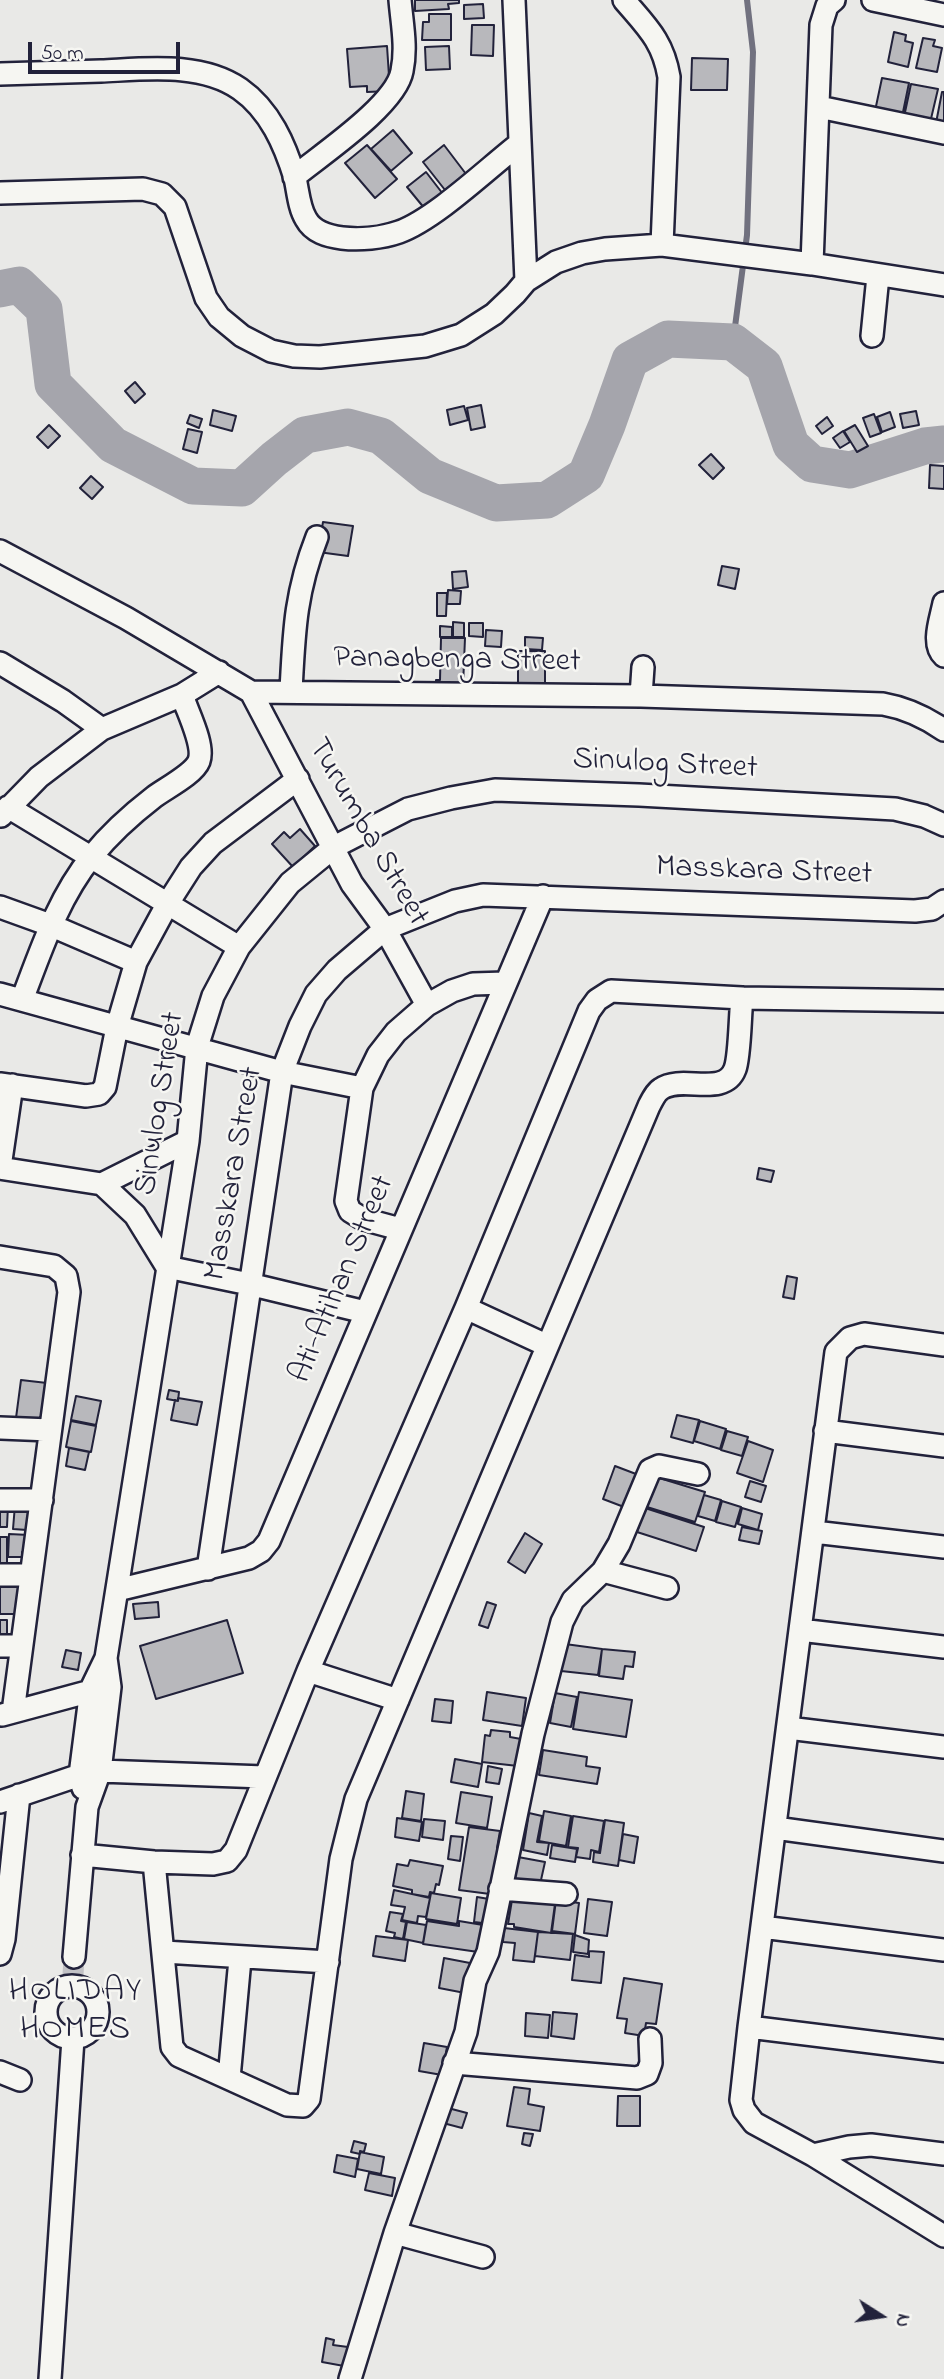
<!DOCTYPE html>
<style>
body{margin:0}
#map{position:relative;width:944px;height:2379px;overflow:hidden;background:#e9e9e7;font-family:"Indie Flower",sans-serif}
canvas{display:block}
.north{position:absolute;left:846px;top:2281px;width:70px;height:70px;-webkit-text-stroke:5px #f6f6f2;paint-order:stroke;rotate:102deg;font-size:19px;font-weight:700;line-height:28px;text-align:center;color:#22223b}
.north::after{content:'';display:block;margin:auto;width:24px;height:32px;background:#22223b;clip-path:polygon(50% 0,100% 100%,50% 72%,0 100%)}
.scale{position:absolute;left:28px;top:42px;width:152px;height:32px;box-sizing:border-box;border:4px solid #22223b;border-top:0;padding-left:9px;font-size:21px;line-height:24px;white-space:nowrap;color:#22223b;-webkit-text-stroke:5px #f6f6f2;paint-order:stroke}
</style>
<div id="map">
<canvas width="944" height="2379"></canvas>
<div class="north">N</div>
<div class="scale">50 m</div>
</div>
<script>
const g = document.querySelector('canvas').getContext('2d');
g.lineJoin = 'round';
function strokePath(path, color, width, dash) { g.strokeStyle = color; g.lineWidth = width; g.lineCap = dash ? 'butt' : 'round'; g.setLineDash(dash || []); g.stroke(path); }
function paint(path, color) { g.fillStyle = color; g.fill(path, 'evenodd'); }
function drawText(font, color, halo, rows, align = 'center') {
  g.font = font + ' "Indie Flower",sans-serif'; g.lineWidth = 5; g.setLineDash([]); g.textBaseline = 'middle'; g.strokeStyle = halo; g.fillStyle = color; for (const [text, x, y, turn = 0] of rows) {
    g.save(); g.translate(x, y); g.rotate((+turn || 0) * Math.PI / 180); g.textAlign = isNaN(turn) ? turn : align; if (halo) g.strokeText(text, 0, 0); g.fillText(text, 0, 0); g.restore();
  }
}
strokePath(new Path2D(`
 M733,342L747,235L753,52L747,0`), '#71717f', 6);
strokePath(new Path2D(`
 M0,289L19,285L44,309L53,384L113,445L193,486L242,488L274,459L305,435L348,427L381,436L430,476L496,503L547,500L586,475L607,425L630,360L668,339L733,342L764,366L791,445L812,464L850,470L925,446L944,444`), '#a5a5ac', 37);
const building = new Path2D(`
 M415,0H459V3L448,4L449,9L415,11Z
 M483,4L484,18L464,19V5Z
 M429,14H451V40H422L423,22H429Z
 M472,25H494L493,56L471,55Z
 M894,32L906,35L905,41L913,43L908,67L888,62Z
 M923,38L935,40L933,46L942,48L937,72L916,68Z
 M387,46L390,91L367,92V86L350,87L347,49Z
 M449,46L450,69L426,70L425,47Z
 M692,58L728,59L727,90H691Z
 M882,78L909,83L902,117L875,111Z
 M911,84L938,89L930,123L904,117Z
 M942,92H944V125L936,123Z
 M393,130L412,153L391,171L371,149Z
 M367,145L397,179L375,198L345,163Z
 M444,145L466,174L445,190L423,162Z
 M426,172L443,194L425,209L407,187Z
 M135,382L145,394L135,403L125,391Z
 M481,405L485,427L471,430L467,408Z
 M464,406L468,420L450,425L447,410Z
 M213,410L236,416L232,431L210,425Z
 M916,411L919,425L903,428L900,414Z
 M890,412L895,427L882,432L877,417Z
 M874,414L881,433L870,437L863,418Z
 M190,415L202,419L199,428L187,423Z
 M827,417L833,426L822,434L816,426Z
 M49,425L60,436L48,448L37,437Z
 M855,425L868,446L857,452L844,431Z
 M188,429L202,432L197,453L183,449Z
 M843,431L850,442L840,448L833,438Z
 M711,454L724,468L713,479L699,465Z
 M930,465L944,466V489L929,488Z
 M91,476L103,487L92,499L80,488Z
 M323,522L353,526L348,556L318,552Z
 M722,566L739,569L735,589L718,585Z
 M466,571L468,587L453,589L452,572Z
 M448,590L461,591L460,604H447Z
 M437,593H447L446,616H437Z
 M453,622L464,623V637H453Z
 M469,623H483V637L469,636Z
 M440,626L452,627V637H440Z
 M486,630L502,631L501,647L485,646Z
 M525,637L543,638L542,650L525,649Z
 M441,638H465L463,686L436,688V680H440Z
 M518,651H545V688H518Z
 M300,829L315,846L293,867L272,844L284,832L290,838Z
 M759,1168L774,1171L771,1182L757,1179Z
 M787,1276L797,1278L794,1299L783,1297Z
 M21,1380L47,1383L43,1422L16,1418Z
 M169,1390L179,1392L178,1401L167,1399Z
 M76,1396L101,1401L96,1425L71,1420Z
 M178,1398L202,1402L197,1425L171,1420L175,1400L178,1401Z
 M677,1415L699,1420L693,1443L671,1437Z
 M71,1421L96,1426L91,1452L66,1447Z
 M700,1421L726,1429L720,1449L694,1441Z
 M727,1431L748,1437L742,1456L721,1450Z
 M748,1441L773,1450L763,1482L737,1473Z
 M69,1448L89,1452L85,1470L66,1466Z
 M615,1466L636,1474L624,1507L603,1499Z
 M656,1477L705,1492L695,1522L647,1507Z
 M750,1481L766,1486L761,1502L745,1497Z
 M704,1495L721,1500L715,1521L698,1516Z
 M722,1501L741,1507L735,1527L716,1522Z
 M0,1505H8L7,1527H0Z
 M15,1505L29,1506L27,1530L13,1529Z
 M645,1508L704,1527L696,1551L637,1532Z
 M742,1508L762,1514L758,1530L738,1524Z
 M742,1527L762,1531L759,1544L739,1540Z
 M525,1533L542,1544L525,1573L508,1562Z
 M9,1534L29,1535V1552H22V1557H8Z
 M0,1537H7V1566H0Z
 M0,1582H22L21,1614H0Z
 M158,1602L159,1617L135,1619L133,1604Z
 M487,1602L496,1605L488,1628L479,1625Z
 M0,1620H7V1639H0Z
 M227,1620L243,1673L156,1699L140,1646Z
 M565,1644L602,1649L598,1675L561,1671Z
 M602,1649L635,1652L633,1667L625,1666L623,1679L599,1676Z
 M66,1650L81,1653L78,1670L62,1667Z
 M487,1692L526,1698L522,1726L483,1720Z
 M579,1692L632,1700L626,1737L573,1729Z
 M555,1693L577,1697L571,1727L550,1723Z
 M435,1699L453,1701L451,1723L432,1721Z
 M491,1730L510,1732V1737L521,1739L518,1766L482,1762L485,1735L490,1736Z
 M543,1750L587,1757L586,1766L600,1768L597,1784L539,1775Z
 M455,1759L482,1764L478,1787L451,1782Z
 M488,1766L502,1769L499,1784L486,1782Z
 M406,1791L424,1794L421,1821L402,1818Z
 M461,1792L492,1797L487,1828L456,1823Z
 M544,1811L571,1816L566,1846L539,1841Z
 M529,1813L542,1816L537,1842L549,1843L547,1855L523,1850Z
 M573,1816L604,1821L599,1852L591,1850L590,1859L576,1857L578,1848L568,1847Z
 M397,1818L422,1822L419,1841L395,1837Z
 M424,1819L445,1821L443,1840L422,1837Z
 M605,1820L624,1823L618,1866L593,1862L594,1852L600,1853Z
 M469,1827L500,1831L497,1848H502L490,1894L459,1890Z
 M623,1834L638,1837L634,1863L619,1860Z
 M451,1836L463,1837L460,1861L448,1859Z
 M552,1845L577,1849L575,1862L550,1858Z
 M518,1857L545,1862L539,1889L513,1884Z
 M410,1860L443,1866L439,1885L436,1884L434,1893L430,1892L429,1897L412,1894V1890L393,1886L397,1864L408,1866Z
 M394,1890L430,1898L426,1917L418,1916L417,1923L402,1920L405,1907L391,1905Z
 M431,1893L461,1898L457,1924L426,1919Z
 M522,1896L555,1904L551,1933L514,1927V1924H508L512,1900L522,1902Z
 M477,1897L495,1900L491,1924L474,1922Z
 M588,1899L612,1902L607,1936L584,1933Z
 M556,1900L579,1903L575,1934L552,1931Z
 M390,1912L403,1914L401,1921L406,1922L403,1939L394,1937L395,1933L386,1931Z
 M427,1921L459,1926V1921L489,1926L485,1953L423,1944Z
 M407,1922L426,1925L423,1943L404,1939Z
 M504,1928L538,1932L534,1962L513,1960L515,1943L503,1942Z
 M538,1932L573,1934L570,1960L535,1956Z
 M575,1935L589,1940L588,1954L573,1952Z
 M376,1936L408,1940L405,1961L373,1956Z
 M589,1951L604,1952L601,1983L572,1980L575,1955L589,1957Z
 M444,1958L470,1963L465,1993L439,1988Z
 M624,1978L662,1984L656,2024L646,2023L644,2036L625,2033L627,2019L617,2018Z
 M553,2012L577,2014L574,2039L551,2036Z
 M526,2013L550,2015L548,2038L525,2036Z
 M424,2043L447,2047L442,2075L419,2071Z
 M514,2087L530,2089L528,2104L544,2107L540,2131L507,2126Z
 M618,2096H640V2126H617Z
 M448,2108L467,2113L462,2128L443,2123Z
 M524,2133L533,2134L530,2146L522,2144Z
 M354,2141L366,2144L364,2152L360,2151V2154L351,2152Z
 M360,2152L384,2157L381,2174L357,2169Z
 M337,2155L358,2159L355,2177L334,2172Z
 M369,2173L395,2178L392,2196L365,2190Z
 M326,2338L334,2340L333,2345L348,2347L344,2366L322,2362Z`);
paint(building, '#b8b8bc');
strokePath(building, '#22223b', 2);
strokePath(new Path2D(`
 M73,1975L74,1957`), '#c1c1c5', 21, [21, 10]);
const street = new Path2D(`
 M514,0L526,281
 M624,0C647,27 663,41 669,77L662,245
 M873,0L944,15
 M0,74C34,73 67,72 101,71C146,69 201,62 240,89C270,110 285,145 295,178C298,191 299,208 306,219C313,232 327,236 342,238C360,240 382,238 399,232C435,219 487,169 519,144
 M819,107L944,133
 M294,177C322,154 396,105 402,71C407,47 402,24 400,0
 M0,193L143,189L162,194L175,207L206,298L219,317L242,336L271,351L294,356L320,357L425,346L461,335L494,314L515,294L526,281L556,262L582,253L605,249L662,245L812,264L944,285
 M812,264L821,25L827,6L834,0
 M872,336L878,276
 M0,551L126,618L251,692L641,696L883,704C906,708 925,717 944,730
 M944,603C941,619 931,644 944,656
 M0,663L63,701L102,729
 M291,691C294,633 295,593 317,537
 M251,692L352,884L385,929L427,1005
 M641,696L643,667
 M8,807L239,947
 M1,816L39,777L102,729L182,695L219,672
 M0,907L50,925L136,962
 M0,994L282,1072L362,1088
 M22,1000C41,950 58,898 92,856C109,835 132,814 154,797C166,788 194,774 199,761C205,745 187,711 182,695
 M0,1084L86,1096L99,1094L105,1087L117,1027L136,962L168,903L191,867L213,843L298,779
 M0,1167L12,1085
 M0,1168L102,1184L188,1141
 M102,1184L135,1215L167,1267L249,1284L365,1312
 M400,1229L363,1219L350,1211L346,1201L362,1088L378,1055L396,1032L427,1005L452,991L473,984L505,983
 M0,1257L54,1266L66,1276L69,1292L13,1712
 M466,1308L546,1345
 M0,1428L50,1430
 M825,1431L944,1446
 M0,1500H42
 M814,1532L944,1547
 M208,1569L282,1072L300,1026L316,994L337,970L385,929L455,901L483,895L915,911L932,909L944,901
 M603,1571L667,1588
 M0,1575H31
 M117,1590L249,1558L261,1551L269,1541L543,896
 M800,1630L836,1352L850,1338L864,1334L944,1345
 M0,1646H21
 M944,1647L800,1630L749,2027L741,2100L744,2110L754,2123L813,2155L944,2236
 M308,1671L398,1700
 M2,1715L102,1688
 M788,1728L944,1747
 M83,1788L80,1775L91,1689L106,1658
 M0,1802L80,1775L100,1771L264,1777
 M775,1828L944,1851
 M82,1855L154,1862L213,1864L227,1861L236,1850L308,1671L466,1308L589,1011L597,1000L611,991L742,998L944,1001
 M154,1862L172,2047L179,2056L287,2105L303,2106L309,2099L341,1859L356,1799L649,1106C652,1100 656,1092 661,1089C682,1074 724,1098 735,1069C740,1056 740,1014 742,998
 M500,1889L566,1894
 M762,1927L944,1950
 M164,1952L328,1962
 M0,1954L4,1939L19,1795
 M74,1957L87,1807L100,1771L110,1687L106,1658L188,1141L197,1047L213,996L239,947L290,883L334,847L408,809L451,798L495,790L639,795L895,809L924,816L944,825
 M46 2012a26 26 0 1 1 52 0a26 26 0 1 1-52 0Z
 M749,2027L944,2051
 M454,2063L637,2078L647,2074L651,2063L650,2039
 M0,2072L20,2080
 M229,2078L240,1959
 M813,2155L849,2147L871,2145L944,2154
 M395,2233L483,2257
 M50,2379L73,2039
 M350,2379L395,2233L466,2032L475,1981L488,1952L533,1734L562,1622L573,1600L603,1571L619,1544L650,1470L659,1466L698,1474`);
strokePath(street, '#22223b', 26);
strokePath(street, '#f6f6f2', 21);
drawText('32px', '#22223b', '#f6f6f2', [
 ["Panagbenga Street",457,662,1],
 ["Sinulog Street",665,766,3],
 ["Turumba Street",366,833,60],
 ["Masskara Street",764,873,2],
 ["Sinulog Street",162,1104,-81],
 ["Masskara Street",236,1174,-80],
 ["Ati-Atihan Street",344,1280,-67]
]);
g.letterSpacing = '2px';
drawText('33px', '#22223b', '#f6f6f2', [
 ["HOLIDAY",76,1994],
 ["HOMES",76,2032]
]);
g.letterSpacing = '0px';
</script>
